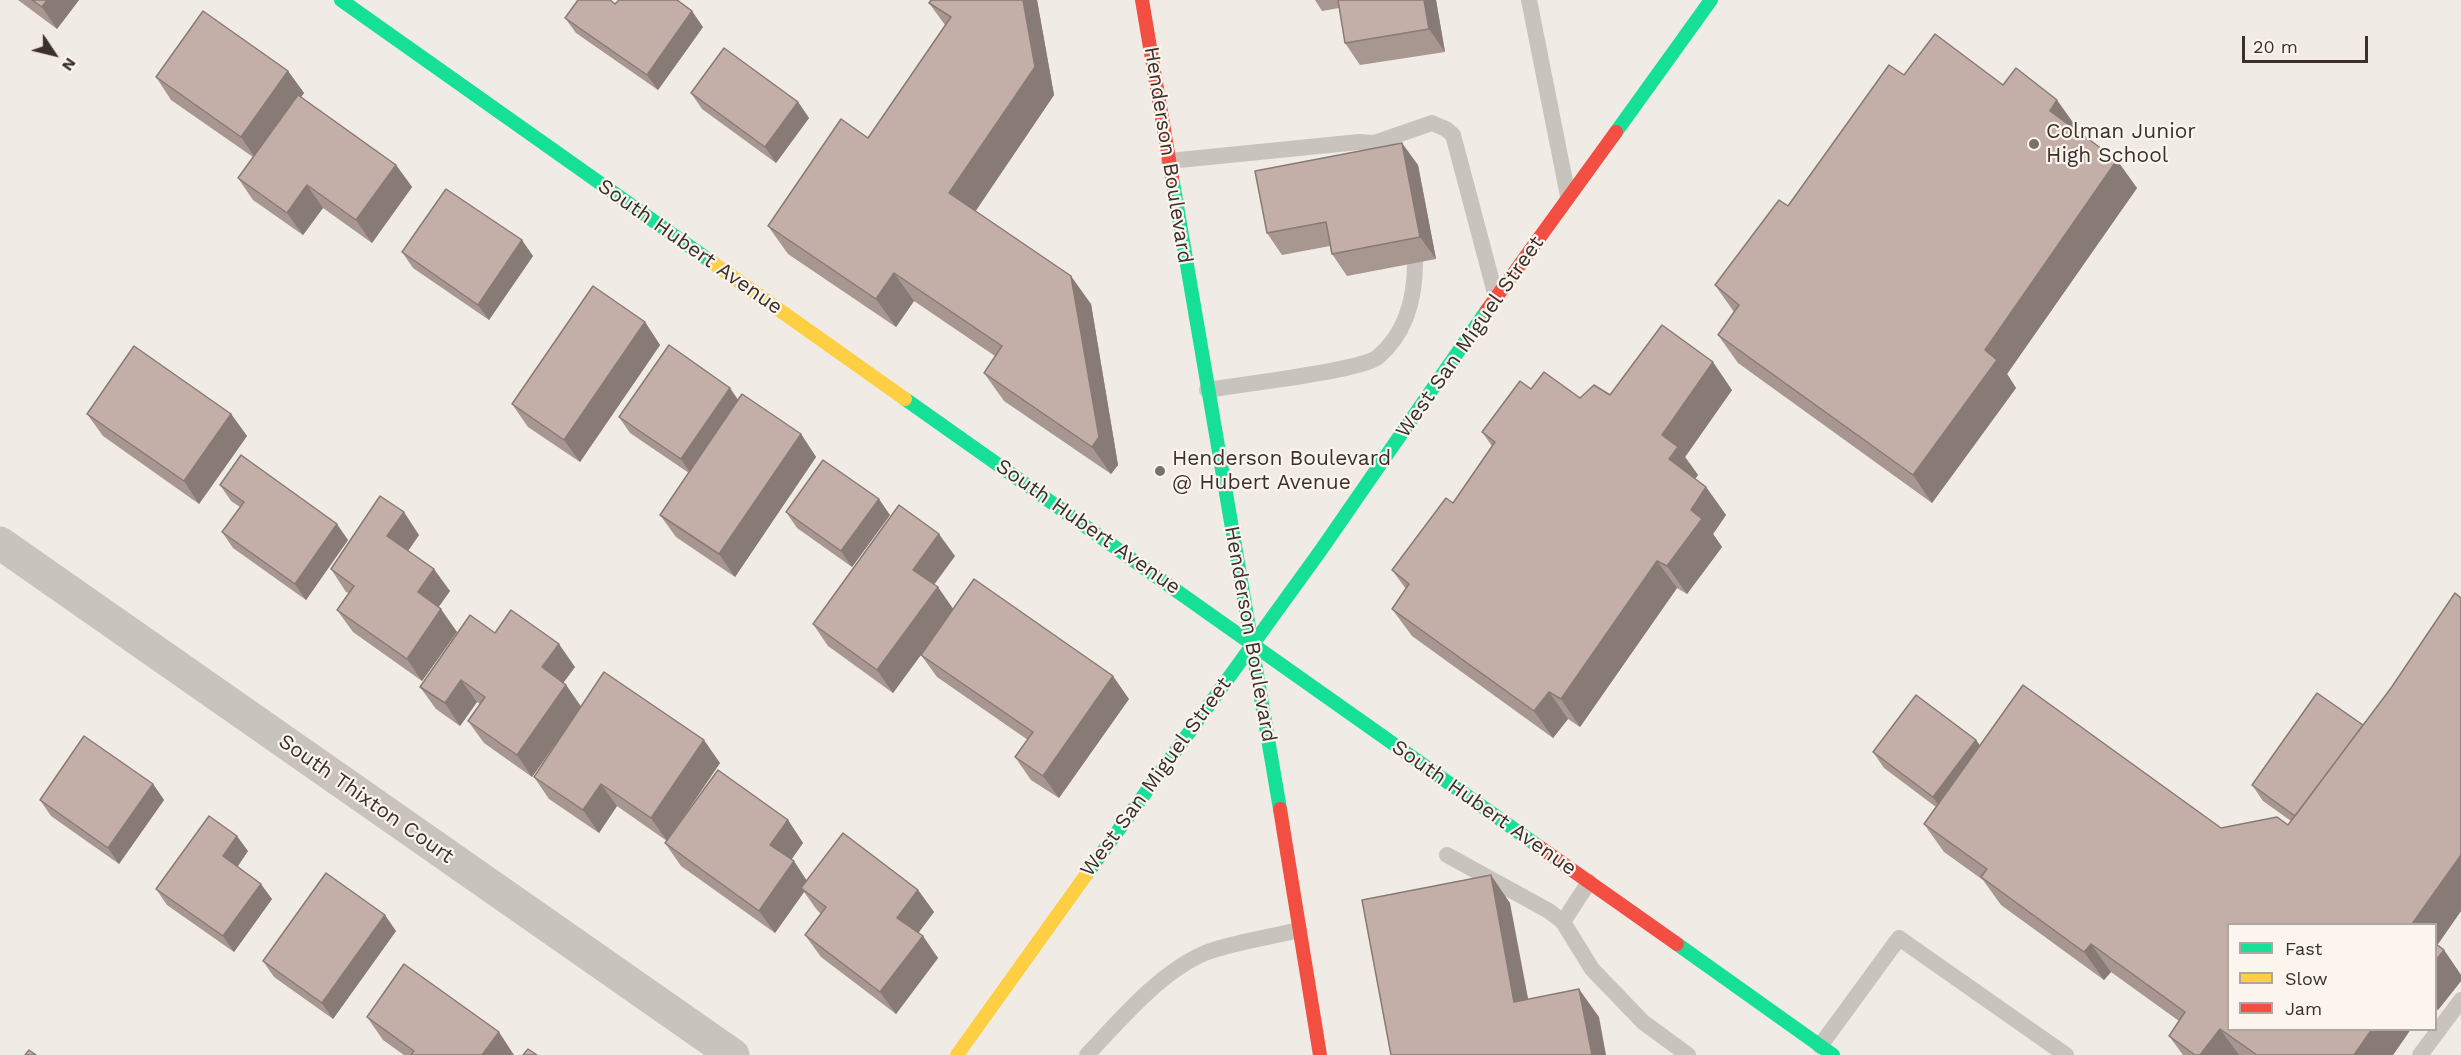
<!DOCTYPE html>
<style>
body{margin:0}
#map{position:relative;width:2461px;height:1055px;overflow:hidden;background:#f0ebe5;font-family:"Work Sans",sans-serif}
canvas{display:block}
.legend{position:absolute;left:2227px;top:923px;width:210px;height:108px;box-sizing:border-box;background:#fbf5ee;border:2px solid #aea6a0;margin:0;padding:8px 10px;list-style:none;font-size:18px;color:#3b302b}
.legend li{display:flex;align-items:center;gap:12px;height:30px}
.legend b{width:30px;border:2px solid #aea6a0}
.north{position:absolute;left:24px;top:24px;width:60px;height:60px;-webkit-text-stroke:4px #fbf5ee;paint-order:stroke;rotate:125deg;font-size:16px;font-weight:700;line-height:24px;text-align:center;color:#3b302b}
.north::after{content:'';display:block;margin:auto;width:21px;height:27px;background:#3b302b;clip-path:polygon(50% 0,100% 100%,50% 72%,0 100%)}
.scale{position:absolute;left:2242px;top:36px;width:126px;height:27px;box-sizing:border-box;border:3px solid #3b302b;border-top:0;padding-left:8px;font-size:18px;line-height:21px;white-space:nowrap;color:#3b302b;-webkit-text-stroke:4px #fbf5ee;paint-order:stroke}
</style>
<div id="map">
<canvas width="2461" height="1055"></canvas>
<ul class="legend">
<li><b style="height:8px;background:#16e098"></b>Fast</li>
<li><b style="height:8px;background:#ffcf43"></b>Slow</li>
<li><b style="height:8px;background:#f24e42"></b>Jam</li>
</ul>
<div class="north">N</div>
<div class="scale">20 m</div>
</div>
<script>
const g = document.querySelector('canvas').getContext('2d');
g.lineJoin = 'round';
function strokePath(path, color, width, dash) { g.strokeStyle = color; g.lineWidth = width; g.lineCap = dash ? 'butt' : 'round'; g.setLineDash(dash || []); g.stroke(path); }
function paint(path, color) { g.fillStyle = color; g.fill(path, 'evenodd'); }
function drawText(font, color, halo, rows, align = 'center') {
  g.font = font + ' "Work Sans",sans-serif'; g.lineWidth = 4.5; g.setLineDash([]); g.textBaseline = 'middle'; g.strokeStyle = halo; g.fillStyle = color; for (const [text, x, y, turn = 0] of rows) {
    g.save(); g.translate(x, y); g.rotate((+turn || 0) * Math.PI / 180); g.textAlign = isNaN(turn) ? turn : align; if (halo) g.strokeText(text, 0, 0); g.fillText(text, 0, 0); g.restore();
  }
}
strokePath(new Path2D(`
 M1529,0L1568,196
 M1374,143L1432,123L1446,129L1453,135L1496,297
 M1169,161L1359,142L1374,143L1383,149
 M1207,390C1237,385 1361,371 1378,357C1406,333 1415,298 1415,263
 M1447,855L1549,911L1563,922L1589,882
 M1563,922L1592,969L1643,1022L1688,1055
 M1820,1046L1899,938L2066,1055
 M1087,1055C1120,1020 1160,972 1205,953C1230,943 1271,937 1299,930
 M2420,1055L2461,1000`), '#c9c3be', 16);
strokePath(new Path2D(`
 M0,543L733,1055`), '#c9c3be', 33);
strokePath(new Path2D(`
 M341,0L713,263
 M1616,132L1711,0
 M1172,177L1280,809
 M905,399L1538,846
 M1086,875L1321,550L1487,310
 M1677,944L1833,1055`), '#16e098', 14);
strokePath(new Path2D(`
 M713,263L905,399
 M957,1055L1086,875`), '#ffcf43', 14);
strokePath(new Path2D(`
 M1142,0L1172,177
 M1487,310L1616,132
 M1280,809L1320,1055
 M1538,846L1677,944`), '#f24e42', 14);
paint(new Path2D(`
 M18,0H79L57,29Z
 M931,0H1037L1054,95L975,211L1091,304L1118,465L1111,474L1004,401L984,373L995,356L914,301L896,327L788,254L768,226L868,138L945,25L929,3Z
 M1315,0H1436L1445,52L1360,65L1345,43L1339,8L1322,11Z
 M615,4L703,27L658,90L576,33L565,18Z
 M288,71L304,93L301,97L396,165L412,187L372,243L323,208L303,235L253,200L238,178L253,157L171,100L156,77Z
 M2003,85L2077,128L2076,130L2137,188L2007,374L2016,388L1932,503L1738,363L1718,335L1734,312L1715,285L1788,206Z
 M691,93L798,102L809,118L776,163L702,109Z
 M1418,165L1436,259L1347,276L1332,254L1330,246L1282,255L1267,233Z
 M402,252L533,256L489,320L413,268Z
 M645,322L660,345L580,462L528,427L512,404Z
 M1531,389L1580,398L1610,395L1732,390L1685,457L1698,475L1695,479L1706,487L1726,515L1713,534L1722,547L1687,594L1677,588L1580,727L1568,719L1553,738L1412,636L1392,609L1406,589L1392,570L1453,503L1492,446L1482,432Z
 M738,400L801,434L816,457L735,577L676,537L660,515L689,473L630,433L619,417Z
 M87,414H231L247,436L199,504L103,436Z
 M220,485L348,540L306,600L233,548L222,532L240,507L231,501Z
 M786,512L890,515L852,567L797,528Z
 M419,535L408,551L450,591L438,607L457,632L422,681L353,632L337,610L349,593L346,592L331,569Z
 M955,556L934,585L953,609L1129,699L1059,798L1031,780L1015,757L1028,740L937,677L921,655L937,632L893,693L828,646L813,624Z
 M2455,593L2461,598V911L2437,945L2444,950L2461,975V981L2438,1010L2436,1009V924H2229V1029H2411L2393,1055H2183L2169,1036L2179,1021L2111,972L2104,980L2001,905L1983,880L1944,852L1924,824L1936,807L1884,768L1873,752L1916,695L1976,740L1980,746L2023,685L2221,828L2277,817L2288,825L2291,821L2263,801L2252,785L2317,693L2363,725L2391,688Z
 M495,633L575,667L563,683L566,685L581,706L720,763L667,841L617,806L599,833L549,799L534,777L562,735L532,777L484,743L468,721L480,704L477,702L460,726L436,709L420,687Z
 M153,784L164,800L119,864L51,816L40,800Z
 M788,820L803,843L791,860L807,881L918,890L934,912L918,933L938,958L896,1014L821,957L805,935L821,914L817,910L804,892L775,933L681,866L665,843Z
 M248,851L237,867L272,899L234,952L167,905L156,889Z
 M396,931L333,1019L274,977L263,961Z
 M367,1017L514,1055H404L383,1040Z`), '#a89690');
paint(new Path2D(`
 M47,0H79L57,29L42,7Z
 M1023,0H1037L1054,95L969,221L949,193Z
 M1424,0H1436L1445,52L1429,29Z
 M692,11L703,27L658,90L647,75Z
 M288,71L304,93L256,159L241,137Z
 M2057,100L2077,128L2070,139L2050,111Z
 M798,102L809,118L776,163L765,147Z
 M1402,143L1418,165L1436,259L1420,237Z
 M2117,160L2137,188L2007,374L2016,388L1932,503L1913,475L1985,350Z
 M396,165L412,187L372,243L356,220Z
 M307,185L323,208L303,235L287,213Z
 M522,240L533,256L489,320L478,305Z
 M894,273L914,301L896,327L876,299Z
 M1071,276L1091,304L1118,465L1111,474L1092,447Z
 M645,322L660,345L580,462L564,440Z
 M1713,362L1732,390L1685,457L1698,475L1688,487L1669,459L1662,435Z
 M730,388L741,404L692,475L681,459Z
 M231,414L247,436L199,504L184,481Z
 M801,434L816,457L735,577L719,554Z
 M1706,487L1726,515L1713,534L1722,547L1687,594L1667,566L1691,510Z
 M879,499L890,515L852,567L841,551Z
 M404,512L419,535L403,558L387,536Z
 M337,524L348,540L306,600L295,584Z
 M939,534L955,556L928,592L913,570Z
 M1657,561L1677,588L1580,727L1561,699Z
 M434,569L450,591L433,615L418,592Z
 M938,587L954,610L893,693L877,670Z
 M441,609L457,632L422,681L407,659Z
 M559,644L575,667L558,690L542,667Z
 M1113,676L1129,699L1059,798L1043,776Z
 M461,680L477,702L460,726L445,703Z
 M566,685L581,707L532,777L517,755Z
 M1549,692L1568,719L1553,738L1534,711Z
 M704,740L720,763L667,841L651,818Z
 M1976,740L1987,755L1944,813L1933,797Z
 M153,784L164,800L119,864L108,848Z
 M601,784L617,806L599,833L583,810Z
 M788,820L803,843L786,867L770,845Z
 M237,836L248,851L234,872L223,856Z
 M2461,855V911L2436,947V924H2412Z
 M794,861L809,884L801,888L804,892L775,933L759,911Z
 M1491,875L1510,903L1534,1030L1514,1002Z
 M261,884L272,899L234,952L223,936Z
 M918,890L934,912L913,940L897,918Z
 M385,915L396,931L333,1019L322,1003Z
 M923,936L938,958L896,1014L880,992Z
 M2091,944L2111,972L2104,980L2084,952Z
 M2444,950L2461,975V981L2438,1010L2436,1007V960Z
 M1579,989L1599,1017L1606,1055H1592Z
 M2220,1029L2239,1055H2200Z
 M2372,1029H2411L2393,1055H2354Z
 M499,1032L514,1055H482Z`), '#887a75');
const building = new Path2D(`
 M32,0H47L42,7Z
 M578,0H610L615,4L619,0H677L692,11L647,75L565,18Z
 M931,0H1023L1035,67L949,193L1071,276L1099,437L1092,447L984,373L1002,346L894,273L876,299L768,226L841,119L868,138L951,17L929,3Z
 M1338,0H1424L1429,29L1345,43Z
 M203,11L288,71L241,137L156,77Z
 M1935,34L2003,85L2016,68L2057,100L2050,111L2117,160L1985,350L1997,360L1913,475L1718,335L1739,305L1715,285L1779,200L1788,206L1889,65L1904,75Z
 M724,48L798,102L765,147L691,93Z
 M298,95L396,165L356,220L307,185L287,213L238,178Z
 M1402,143L1420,237L1332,254L1326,222L1267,233L1255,171Z
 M446,189L522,240L478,305L402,252Z
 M593,286L645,322L564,440L512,404Z
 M1662,325L1713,362L1662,435L1678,447L1669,459L1706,487L1691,510L1702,519L1667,566L1657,561L1561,699L1549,692L1534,711L1392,609L1409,584L1392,570L1446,498L1453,503L1495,442L1482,432L1520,381L1531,389L1544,372L1580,398L1594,385L1610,395Z
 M669,345L730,388L681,459L619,417Z
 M134,346L231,414L184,481L87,414Z
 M742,394L801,434L719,554L660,515Z
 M241,455L337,524L295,584L222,532L244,502L220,485Z
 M823,460L879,499L841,551L786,512Z
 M380,496L404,512L387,536L434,569L418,592L441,609L407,659L337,610L354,586L331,569Z
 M899,505L939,534L913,570L938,587L877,670L813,624Z
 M974,579L1113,676L1043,776L1015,757L1033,732L921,655Z
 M2455,593L2461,598V855L2412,924H2229V1029H2372L2354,1055H2257L2220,1029L2200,1055H2195L2169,1036L2185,1012L2091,944L2084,952L1981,877L1987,869L1924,824L2023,685L2221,828L2277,817L2288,825L2391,688Z
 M511,610L559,644L542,667L566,685L517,755L468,721L485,697L461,680L445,703L420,687L470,615L495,633Z
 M604,672L704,740L651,818L601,784L583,810L534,777Z
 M2317,693L2363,725L2295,816L2252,785Z
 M1916,695L1976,740L1933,797L1873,752Z
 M84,736L153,784L108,848L40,800Z
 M718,770L788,820L770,845L794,861L759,911L665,843Z
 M209,816L237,836L223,856L261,884L223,936L156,889Z
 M843,833L918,890L897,918L923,936L880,992L805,935L826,907L801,888Z
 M326,873L385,915L322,1003L263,961Z
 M1491,875L1514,1002L1579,989L1592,1055H1391L1362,900Z
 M2436,944L2444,950L2436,960Z
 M404,964L499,1032L482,1055H411L414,1051L367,1017Z
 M528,1049L537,1055H523Z
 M29,1050L36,1055H25Z`);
paint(building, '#c3afa7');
strokePath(building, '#887a75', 1.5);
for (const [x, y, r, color] of [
 [2034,144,6,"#7a716c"],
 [1160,471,6,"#7a716c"]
]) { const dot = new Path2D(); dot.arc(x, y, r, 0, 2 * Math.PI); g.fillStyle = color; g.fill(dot); strokePath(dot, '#fbf5ee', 2); }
drawText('21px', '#3b302b', '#fbf5ee', [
 ["Colman Junior",2046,132],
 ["High School",2046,156],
 ["Henderson Boulevard",1172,459],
 ["@ Hubert Avenue",1172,483]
], 'left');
drawText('21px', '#3b302b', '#fbf5ee', [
 ["Henderson Boulevard",1168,155,81],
 ["South Hubert Avenue",690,247,35],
 ["West San Miguel Street",1470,337,-55],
 ["South Hubert Avenue",1088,527,35],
 ["Henderson Boulevard",1250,634,80],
 ["West San Miguel Street",1156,777,-54],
 ["South Thixton Court",366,799,35],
 ["South Hubert Avenue",1484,808,35]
]);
</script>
